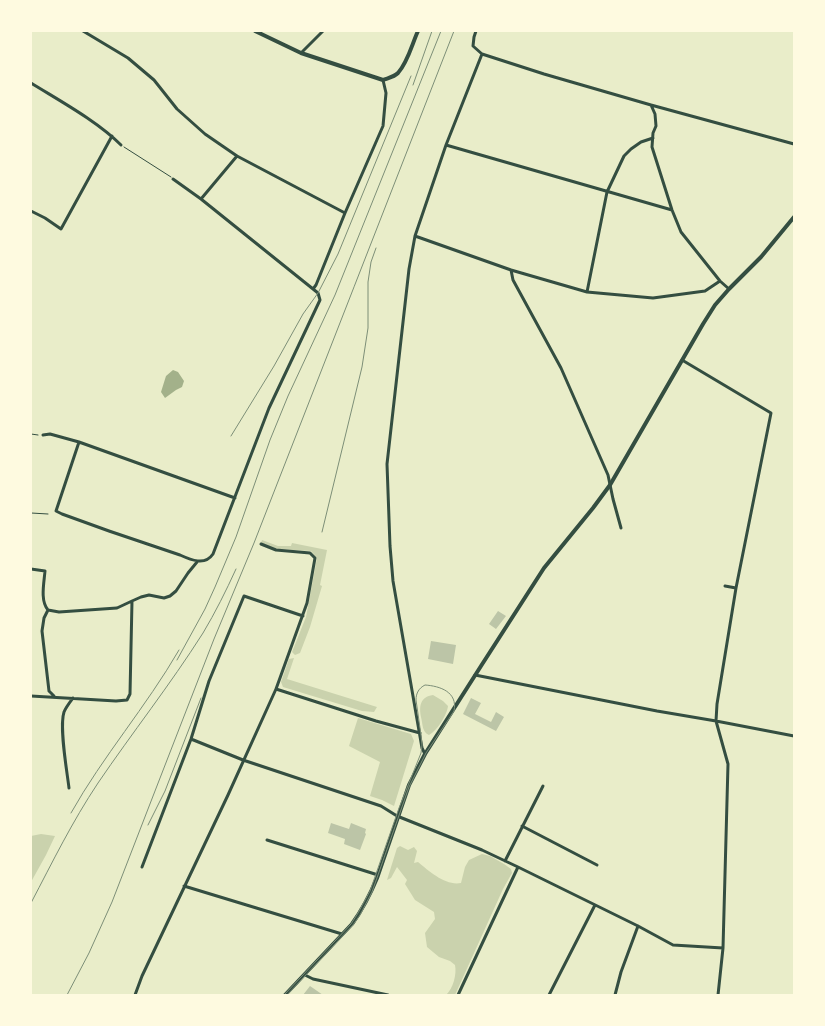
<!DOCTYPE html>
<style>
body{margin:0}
#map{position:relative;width:825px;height:1026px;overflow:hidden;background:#e9edc9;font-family:"Fira Sans Condensed",sans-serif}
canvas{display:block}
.frame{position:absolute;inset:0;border:32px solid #fefae0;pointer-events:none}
</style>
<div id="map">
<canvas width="825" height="1026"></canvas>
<div class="frame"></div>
</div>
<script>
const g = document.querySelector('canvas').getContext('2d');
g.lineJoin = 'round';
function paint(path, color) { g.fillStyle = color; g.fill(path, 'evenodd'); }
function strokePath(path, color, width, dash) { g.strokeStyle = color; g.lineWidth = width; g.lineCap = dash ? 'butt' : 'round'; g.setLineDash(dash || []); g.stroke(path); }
paint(new Path2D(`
 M262,540L278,546H291L292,543L327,550L320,585L322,586L310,627L300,653L295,655L292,652L306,617L317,558L311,551L276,549L261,543Z
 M294,658L287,679L377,707L374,712L362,711L283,687L281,682L289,659Z
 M433,695L443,701L448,706C447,715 437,731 429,735C422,732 423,725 421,717C419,706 420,697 433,695Z
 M358,718L411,734L414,741L394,806L382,800L370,796L380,762L349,746Z
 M41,834L55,836L46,855L31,882V836Z
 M400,846L408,850L414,847L417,851L414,863L418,862C430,872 446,886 461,883L465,867L469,860L482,854L490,856L504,864L511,869L512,873L503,889L455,995H446C453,989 457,974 455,965L450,961L439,957L427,947L425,933L435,919L434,912L415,900L405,884L407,880L397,867L391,878L387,880L397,848Z`), '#cad2ad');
paint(new Path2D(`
 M173,370L178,372L184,381L182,387L176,390L165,398L161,392L166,376Z`), '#a3b18a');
paint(new Path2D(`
 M498,611L506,616L496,629L489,624Z
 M431,641L456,645L453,664L428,659Z
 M471,698L481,703L475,714L491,722L496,712L504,717L496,731L463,714Z
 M331,823L349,829L351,823L366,829L365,833L366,834L360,850L344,844L345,839L328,833Z
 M310,986L323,995H303Z`), '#bcc5a7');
strokePath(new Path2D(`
 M124,147L171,177
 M31,434L38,435
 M31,513L48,514`), '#344e41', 1);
strokePath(new Path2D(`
 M83,31L128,58L154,80L177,109L205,134L237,156L345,213
 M301,53L323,31
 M482,54L544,74L651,105L655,114L656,126L653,133L652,147L672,210L681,232L720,281L729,289
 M31,83C60,101 97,121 121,145
 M651,105L794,144
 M446,145L672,210
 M201,199L237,156
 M31,211L45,218L61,229L112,136
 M415,236L511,270L513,280L561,368L608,475L613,499L621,528
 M511,270L587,292L653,298L705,291L720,281
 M313,289L316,285L345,213L383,126L386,93L383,80
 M587,292L607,192L624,156L631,149L641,142L653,138
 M682,360L771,413L736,588L717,704L716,721L728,764L723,948L718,995
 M43,435L50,434L79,442L235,498
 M79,442L56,511L62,514L109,531L180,555C191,560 205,566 213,554L269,408L320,300L318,293L201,199L173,179
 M31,569L45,571C44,583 40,601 48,610L44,618L42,631L49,691L54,696
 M725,586L736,588
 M48,610L59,612L117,608L132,601
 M475,675L657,711L716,721L794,736
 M276,689L376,721L420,733
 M31,696L116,701L127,700L130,694L132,601L141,597L149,595L164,598L170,596L176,591L188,573L197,562
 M191,739L243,760L381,806L397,816L482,850L518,867L638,926L673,945L723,948
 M425,754L422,748L393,581L390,546L387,464L409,269L415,236L446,145L482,54L473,46L474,37L476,31
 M69,788C67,771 59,727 64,712C66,707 70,702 73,698
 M522,826L597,865
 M267,840L378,875
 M505,861L543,786
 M142,867L191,739L209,681L244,596L303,616
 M184,886L342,934
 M305,975L313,979L388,995
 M135,995L142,976L228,795L276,689L307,603L315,558L310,553L276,550L261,544
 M458,995L518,867
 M549,995L595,905
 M615,995L621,972L638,926`), '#344e41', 3);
strokePath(new Path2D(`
 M255,31L301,53L383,80C388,78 394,77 398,73C408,62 412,44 418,31
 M285,995L352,924C362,910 370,895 377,878L409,785L425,754L481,666L544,568L593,508L610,485L703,324L715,305L729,289L761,257L794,217`), '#344e41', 4);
strokePath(new Path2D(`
 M284,995L351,924L358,913L370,891L399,808L421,753L422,745L421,735L416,700C416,693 419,688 425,685C440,686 458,692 454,711L426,753L409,787L372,892L360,915L353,925L287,995`), '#7c8e77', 1);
strokePath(new Path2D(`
 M413,85L432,31
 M231,436L274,366L303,314L318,293L338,254L411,76
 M322,532L362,367L368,328V282L371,262L376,248
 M177,660L205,609L215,587L236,537L270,440L288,396L335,295L441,31
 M71,813C103,756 146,707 179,650
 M148,825L165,791L201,698
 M31,903C53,861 72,822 98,783C132,733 170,685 203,633C215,613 226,591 236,569
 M67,995L89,953L112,902L148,809L214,639L254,543L454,31`), '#7c8e77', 1);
</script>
